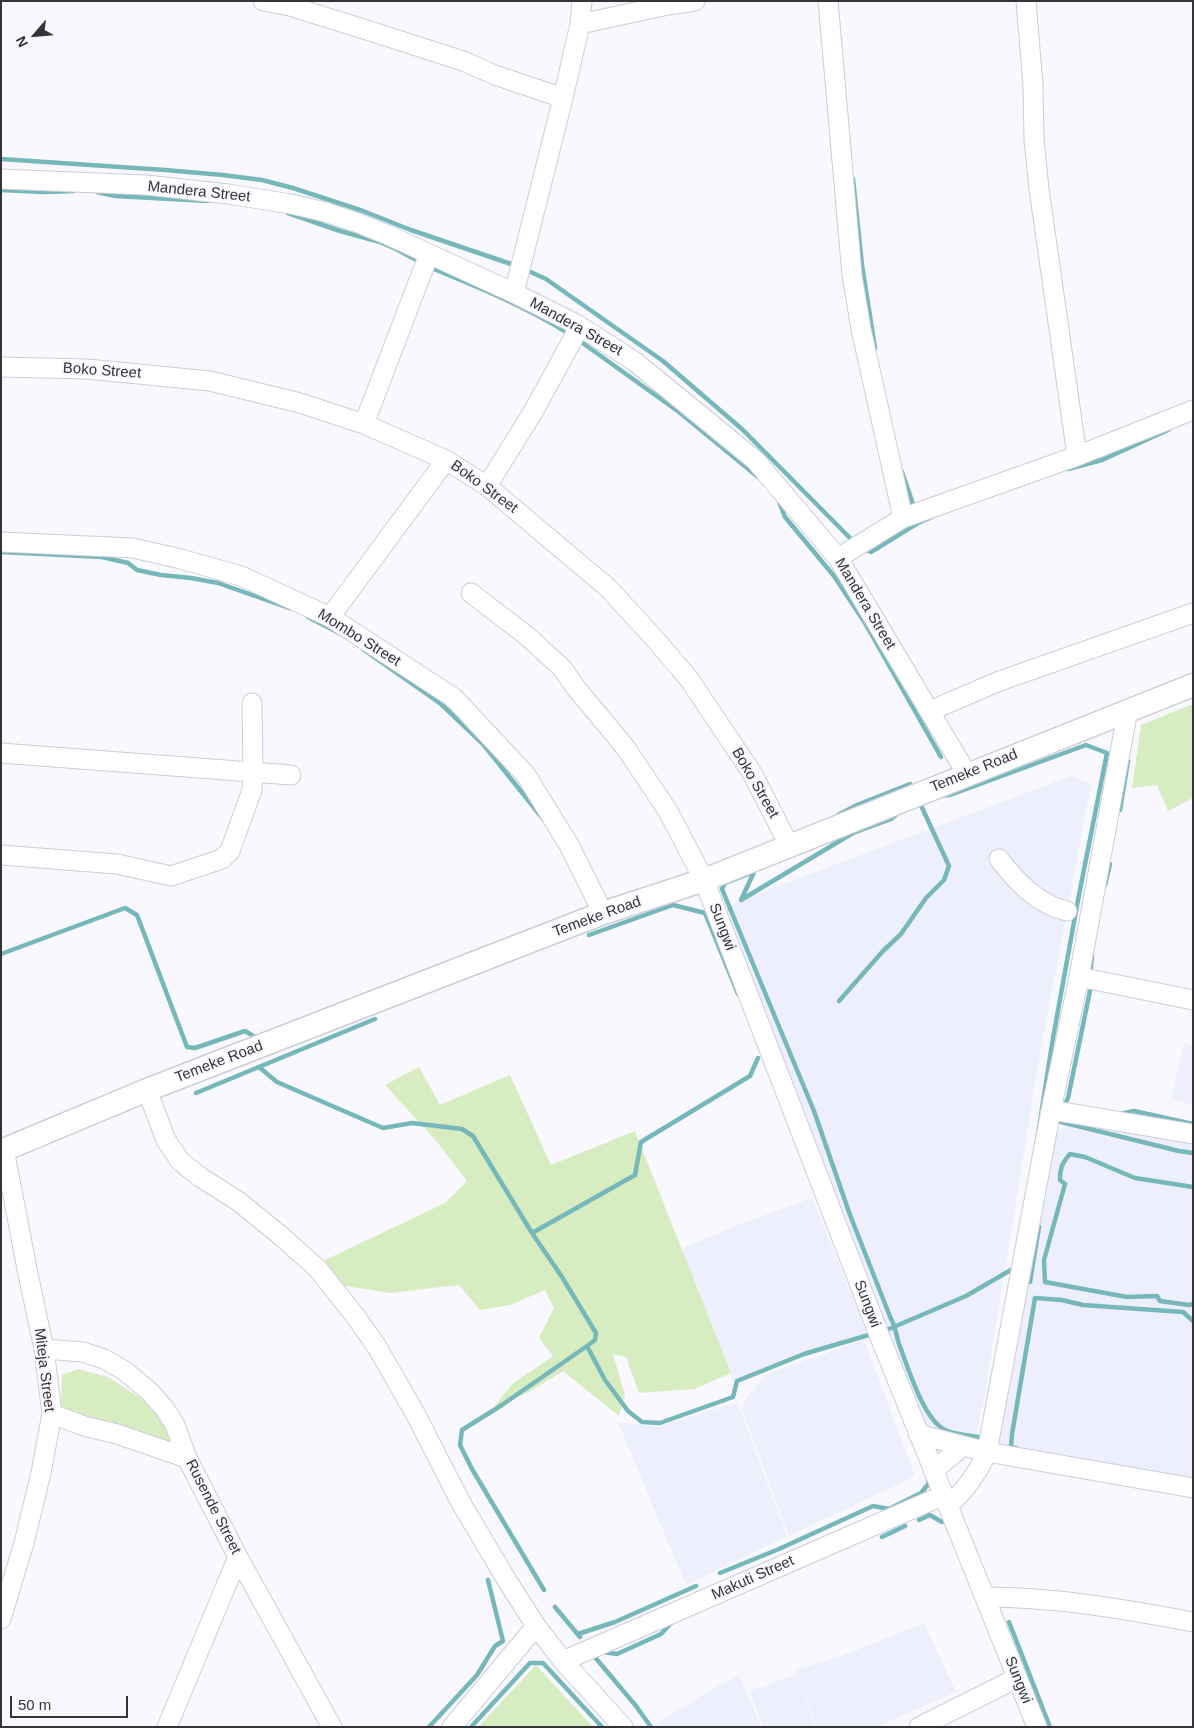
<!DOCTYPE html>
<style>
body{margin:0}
#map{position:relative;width:1194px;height:1728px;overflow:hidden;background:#f8f8fe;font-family:Helvetica,sans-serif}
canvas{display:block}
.frame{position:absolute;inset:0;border:2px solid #353539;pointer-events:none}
.north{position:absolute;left:10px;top:10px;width:50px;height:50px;-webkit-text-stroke:4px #f8f8fe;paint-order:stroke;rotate:243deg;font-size:14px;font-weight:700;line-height:20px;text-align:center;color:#353539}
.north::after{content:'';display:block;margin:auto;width:18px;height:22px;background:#353539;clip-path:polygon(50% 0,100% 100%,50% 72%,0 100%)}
.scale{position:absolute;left:10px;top:1696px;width:118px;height:22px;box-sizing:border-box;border:2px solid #353539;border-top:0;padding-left:6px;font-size:15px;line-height:18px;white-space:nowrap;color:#353539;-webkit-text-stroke:4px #f8f8fe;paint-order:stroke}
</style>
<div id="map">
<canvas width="1194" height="1728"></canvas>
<div class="frame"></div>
<div class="north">N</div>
<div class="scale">50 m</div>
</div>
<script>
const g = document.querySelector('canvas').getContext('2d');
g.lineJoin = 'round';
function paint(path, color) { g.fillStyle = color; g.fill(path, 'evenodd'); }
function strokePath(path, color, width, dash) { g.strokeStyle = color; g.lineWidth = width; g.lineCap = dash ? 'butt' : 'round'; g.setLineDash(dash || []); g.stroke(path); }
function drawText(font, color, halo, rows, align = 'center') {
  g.font = font + ' Helvetica,sans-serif'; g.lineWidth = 4; g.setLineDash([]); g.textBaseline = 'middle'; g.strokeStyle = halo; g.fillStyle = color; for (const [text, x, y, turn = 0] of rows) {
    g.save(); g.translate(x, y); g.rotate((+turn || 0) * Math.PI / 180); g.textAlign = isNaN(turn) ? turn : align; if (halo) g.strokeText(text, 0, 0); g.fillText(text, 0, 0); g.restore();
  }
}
paint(new Path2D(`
 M1071,776L1091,784L1040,1054L984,1397L972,1456L960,1463L921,1450L714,914L741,900Z
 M1184,1043L1193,1046V1105L1171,1099Z
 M1071,1119L1193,1142V1483L993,1446L1037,1236L1048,1142Z
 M812,1198L868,1335L733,1381L681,1249L743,1223Z
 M864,1340L915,1476L789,1536L742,1409L747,1397L769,1373Z
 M737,1402L787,1536L686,1585L618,1422L658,1427Z
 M924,1623L956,1692L876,1727H817L796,1670L844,1655Z
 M739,1674L761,1727H658L655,1724Z
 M797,1674L816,1727H763L750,1691Z`), '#eeeffd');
paint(new Path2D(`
 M1193,704V798L1168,811L1157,785L1132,788L1141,725Z
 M419,1067L440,1105L510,1075L551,1165L635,1131L731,1373L694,1389L639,1393L626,1357L613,1354L625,1395L619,1416L563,1371L529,1392L494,1407L512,1384L553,1356L539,1338L554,1308L545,1290L510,1305L480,1310L459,1285L390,1293L339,1285L323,1261L445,1203L467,1181L438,1143L385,1085Z
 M78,1369L108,1377L145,1401L172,1432L168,1444L61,1412L62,1375Z
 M536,1665L593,1727H478Z`), '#d8ecc2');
strokePath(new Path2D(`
 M1,159L165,170L223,175L262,180L293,188L363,211L411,230L517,266
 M853,179L862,265L875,348
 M1,190L44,192L74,191
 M97,192L115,196L208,201
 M288,213L340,231L380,242L396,249L420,262
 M429,267C478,287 527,307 571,335
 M524,269L546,279L663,361L743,430L854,542
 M577,339L679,412L758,477
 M1068,469L1102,460L1168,430
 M902,472L915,510
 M778,499L785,517L834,576L865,623L941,757
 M864,549L871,552L918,523L932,517
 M1,552L102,557L128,563L137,570L161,575L191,578L218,583L289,608
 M308,617L339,633
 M364,650L441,704L483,744L544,820
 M1086,745L1107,753L1078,900L1053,1038L1019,1256L986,1438C975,1436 955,1435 945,1430C923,1419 908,1367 899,1344C896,1335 896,1327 891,1319L850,1215L814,1111L722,889L725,883L754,872L741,900L853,833L891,819L918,797L950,795Z
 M1120,810L1128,761
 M838,815L857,805L910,784
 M1105,885L1110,864
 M589,935L673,905L705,913L738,994
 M1,954L125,908L137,915L187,1047L195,1048L245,1031L258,1039
 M1090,975L1092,956
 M839,1001L883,951L901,934L926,898L944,880L949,866L919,801
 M269,1063L259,1067L277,1082L383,1128L412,1123L462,1129L473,1136L532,1233L562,1277L596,1333L595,1340L587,1346L502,1405L462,1430L460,1445L472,1469L544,1590
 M196,1093L375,1019
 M1064,1106L1068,1098L1091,986
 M1120,1114L1134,1111L1193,1124
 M1053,1120L1179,1151L1193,1153
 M1193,1187L1135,1178L1085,1157L1070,1154C1062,1163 1060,1168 1060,1180L1065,1184L1044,1260L1045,1282L1127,1297L1157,1296L1160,1301L1189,1305L1193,1304
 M532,1233L635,1175L641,1142L750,1076L758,1058
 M1030,1282L1039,1227
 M882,1332L966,1296L1016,1267
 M587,1346L605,1380L628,1411L642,1422L660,1423L733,1397L737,1381L804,1354L872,1334
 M1016,1448L1011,1447L1012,1434L1035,1298L1062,1300L1083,1305L1183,1312L1193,1321
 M919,1520L930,1515L942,1522
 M882,1537L905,1526
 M720,1573L779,1549L873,1506L889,1509L921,1493L929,1483L928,1479
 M555,1607L580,1637
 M1009,1622L1050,1727
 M578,1634L615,1622L696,1586
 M603,1652L617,1654L661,1634L672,1622
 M594,1656L636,1706L651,1727
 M429,1727L477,1675L495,1646L503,1641L488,1580
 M471,1727L530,1663H543L602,1727`), '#76b7b9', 4.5);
const minor = new Path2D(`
 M263,1L290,6L373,32L463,61L495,75L563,98
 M828,1L852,275L861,329L903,518
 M1026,1L1033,85L1034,140L1039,189L1077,456
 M580,24L668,5L695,1
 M1,179L146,185L228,194L291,204L325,212L358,223L388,235L514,293L578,325L634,361L755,460L838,558L967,774
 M514,293L563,98L580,24L582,1
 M1,367L87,369L210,381L300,403L364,424L446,460L487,486L608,588L655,639L689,679L752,773L789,845
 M364,424L429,254
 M487,486L533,412L574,337L578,325
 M1,542L133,548L181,559L241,576L330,617L454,698L526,775L569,845L603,913
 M838,558L903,518L1077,456L1193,410
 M471,593L527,636L562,668L576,688L625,747L668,811L704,880L878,1332L1037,1727
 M330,617L446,460
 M930,711L997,682L1193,613
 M1,753L291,775
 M1,855L117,864L171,876L222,859L230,851L252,790L253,771L252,703
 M999,859C1016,881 1038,905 1067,911
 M1079,977L1193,1000
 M147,1090L166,1140L180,1161L200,1177L238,1201L281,1236L318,1269L356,1317L377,1347L416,1415L461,1503L508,1582L536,1626L563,1661L623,1727
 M1051,1110L1193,1134
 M44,1349L83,1352L104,1359L125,1371L150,1392L165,1409L175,1425L187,1458L238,1557L332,1727
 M52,1414L84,1426L117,1434L187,1458
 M918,1434L987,1452L1193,1488
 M933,1471L963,1446
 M948,1506C965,1490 978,1474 987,1452L1051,1110L1079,977L1128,709
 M985,1597C1055,1597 1124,1609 1193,1622
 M1,1619L24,1543L41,1473L52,1414L44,1349L28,1274L4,1149
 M563,1661L944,1495
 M167,1727L238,1557
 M452,1727L536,1626
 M919,1727L1017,1678`);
const tertiary = new Path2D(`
 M1,1151L147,1090L603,913L704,880L1193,685`);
strokePath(minor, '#cccdd7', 21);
strokePath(tertiary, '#cccdd7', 25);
strokePath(minor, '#fff', 19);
strokePath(tertiary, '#fff', 22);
drawText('15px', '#353539', '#f8f8fe', [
 ["Mandera Street",199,192,6],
 ["Mandera Street",576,327,29],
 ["Boko Street",102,371,4],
 ["Boko Street",484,487,36],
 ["Mandera Street",865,604,59],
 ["Mombo Street",359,638,32],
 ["Temeke Road",974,771,-22],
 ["Boko Street",755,783,60],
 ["Temeke Road",597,917,-20],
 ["Sungwi",722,927,69],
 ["Temeke Road",219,1062,-21],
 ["Sungwi",867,1304,69],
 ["Miteja Street",44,1370,83],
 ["Rusende Street",213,1507,63],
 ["Makuti Street",753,1578,-24],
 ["Sungwi",1018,1680,68]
]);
</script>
